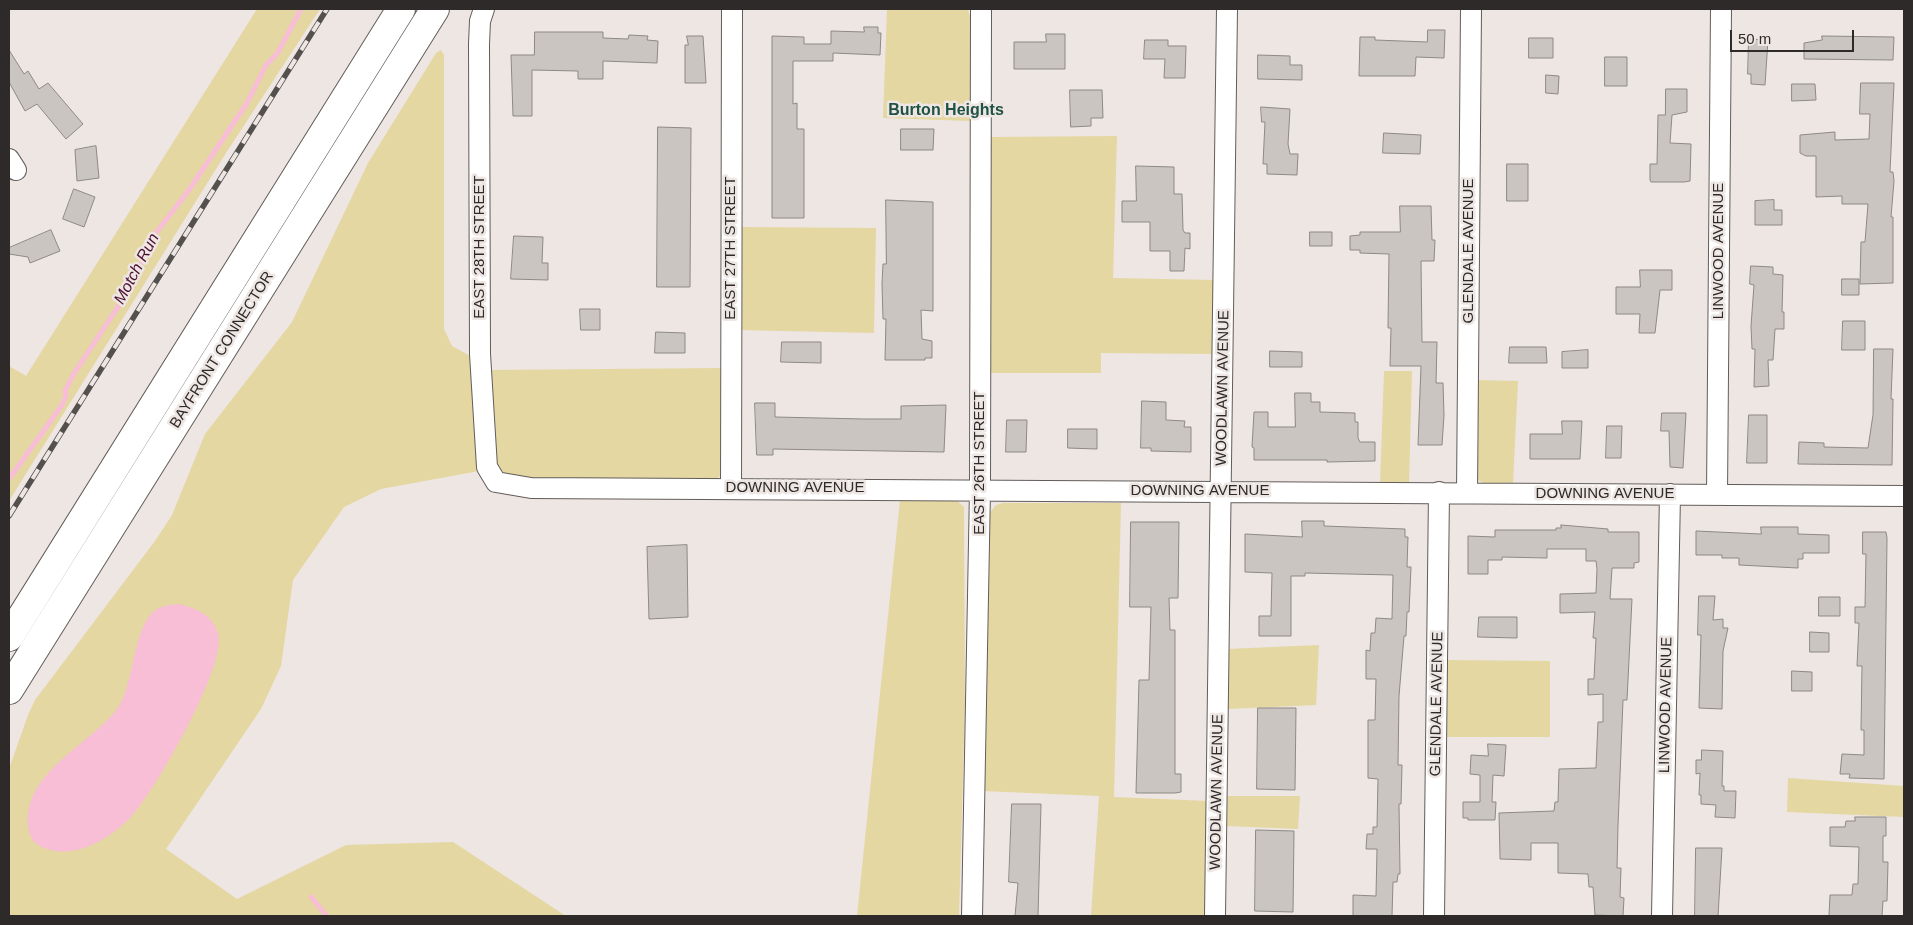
<!DOCTYPE html>
<style>
body{margin:0}
#map{position:relative;width:1913px;height:925px;overflow:hidden;background:#ede6e3;font-family:Arial,sans-serif}
canvas{display:block}
.frame{position:absolute;inset:0;border:10px solid #2d2a29;pointer-events:none}
.scale{position:absolute;left:1730px;top:30px;width:124px;height:22px;box-sizing:border-box;border:2px solid #2d2a29;border-top:0;padding-left:6px;font-size:15px;line-height:18px;white-space:nowrap;color:#2d2a29;-webkit-text-stroke:4px #ede6e3;paint-order:stroke}
</style>
<div id="map">
<canvas width="1913" height="925"></canvas>
<div class="frame"></div>
<div class="scale">50 m</div>
</div>
<script>
const g = document.querySelector('canvas').getContext('2d');
g.lineJoin = 'round';
function paint(path, color) { g.fillStyle = color; g.fill(path, 'evenodd'); }
function strokePath(path, color, width, dash) { g.strokeStyle = color; g.lineWidth = width; g.lineCap = dash ? 'butt' : 'round'; g.setLineDash(dash || []); g.stroke(path); }
function drawText(font, color, halo, rows, align = 'center') {
  g.font = font + ' Arial,sans-serif'; g.lineWidth = 5; g.setLineDash([]); g.textBaseline = 'middle'; g.strokeStyle = halo; g.fillStyle = color; for (const [text, x, y, turn = 0] of rows) {
    g.save(); g.translate(x, y); g.rotate((+turn || 0) * Math.PI / 180); g.textAlign = isNaN(turn) ? turn : align; if (halo) g.strokeText(text, 0, 0); g.fillText(text, 0, 0); g.restore();
  }
}
paint(new Path2D(`
 M257,9H320L226,153L9,501V366L26,376Z
 M887,9L968,10L971,20V121L883,118Z
 M441,50L444,55V329L452,346L474,358L479,471L381,489L344,507L293,580L281,666L261,709L166,849L237,899L346,845L453,842L566,916H9V769L28,715L35,700L155,541L172,515L205,434L292,322L368,163L436,53Z
 M1117,136L1113,278L1215,280L1214,354L1101,353V373H987L991,137Z
 M738,227L876,228L874,333L738,330Z
 M722,368L723,471L717,480L510,478L496,466L488,370Z
 M1384,371H1412L1409,484H1380Z
 M1476,380L1518,381L1513,484H1485L1475,478Z
 M900,500H956L964,507L965,704L959,916H857Z
 M1003,503H1121L1114,797L1208,801L1206,916H1091L1099,796L983,791L988,515L996,505Z
 M1319,645L1316,705L1227,709V649Z
 M1444,660L1550,661V737H1443Z
 M1788,778L1904,786V817L1787,812Z
 M1226,796H1300L1298,829L1226,826Z`), '#e4d7a1');
paint(new Path2D(`
 M179,604C197,608 213,615 218,634C227,666 153,795 129,819C110,838 79,857 51,850C37,847 29,840 28,826C23,772 91,744 117,709C135,684 132,630 154,611C162,605 170,605 179,604Z`), '#f7bed5');
strokePath(new Path2D(`
 M9,479L62,405L66,396L65,391L73,375L127,293L155,234L189,190L247,103L266,65L277,54L301,9
 M311,897L327,916`), '#f7bed5', 5);
const building = new Path2D(`
 M864,27H878V33H881L880,55L833,53V61H793V104L797,103V129H804V218H772V36L804,37V44H831V31L864,32Z
 M1428,30H1445L1444,58L1416,57L1415,76H1359L1360,37H1375V40L1427,42Z
 M535,32H603V38L628,39L629,35L648,36L647,40L658,41L657,63L603,61V79H578V71L532,70V116H513L511,55H534Z
 M1046,34H1065V69H1014V42H1046Z
 M687,36H703L706,83H685V45H688Z
 M1822,36L1894,37L1893,60L1804,59V43L1822,40Z
 M1529,38H1553V58H1529Z
 M1749,39L1768,40L1765,85L1751,84V74H1748Z
 M1145,40H1168V46H1186L1185,78H1164L1165,59H1144Z
 M9,50L24,74L28,71L39,89L48,83L83,124L66,139L37,104L25,111L9,82Z
 M1258,55L1290,56V65H1302V80L1258,79Z
 M1605,57H1627V86H1605Z
 M1546,75L1559,76L1558,94L1546,93Z
 M1861,83H1894L1890,172H1893L1894,181L1891,217H1893V283L1860,284L1861,242H1865L1868,204H1842V196L1816,197V156H1806L1800,153V135L1835,132V140L1869,139L1870,114H1860Z
 M1792,84H1815L1816,100L1792,101Z
 M1666,89H1687V112L1672,115L1670,143L1691,144L1690,181L1684,182H1651L1650,180V164H1657L1658,115H1665Z
 M1070,90H1102L1103,118H1091V126L1071,127Z
 M1261,107L1290,109L1288,144L1290,154H1298L1297,175L1267,174V164H1263L1265,122H1262Z
 M658,127L691,128L690,287H657Z
 M901,129H934L933,150H901Z
 M1384,133L1421,135L1420,154L1383,153Z
 M96,146L99,178L77,181L75,150Z
 M1507,164H1528V201H1507Z
 M1136,166L1174,167V194H1182L1183,230L1185,233H1190V249L1185,248L1184,271H1170V251H1150V222H1122V201H1136Z
 M74,189L95,197L84,227L63,219Z
 M886,200L933,202V311L921,310L922,339L932,341V358H925V360H885L886,319H883L882,284L883,264H886Z
 M1774,200V210H1782V225H1755V201Z
 M1400,206H1431L1432,240H1435L1434,261H1421L1422,342H1437L1436,383H1443L1444,415L1442,445H1418L1421,366H1390L1391,328H1388L1389,254L1360,253V250H1350V236L1360,235V232H1400Z
 M51,230L60,251L30,263L28,257L9,254V248Z
 M1310,232H1332V246H1310Z
 M514,236L543,237L542,263H548V280L511,279Z
 M1751,266L1773,267V274L1783,275L1782,312H1784V329H1775L1773,360H1768L1769,386L1754,387L1755,349H1752L1751,326L1754,285L1750,284Z
 M1640,270H1672V290H1660L1655,333H1639L1640,314H1616V287H1640Z
 M1842,279H1859V295H1842Z
 M580,309H600V330H581Z
 M1843,321H1865V350H1842Z
 M656,332L685,333V353H655Z
 M782,342H821V363L781,362Z
 M1510,347H1546L1547,363H1509Z
 M1874,349H1893L1891,399H1893L1892,465L1798,464L1799,442L1824,443V447L1868,448L1873,415Z
 M1588,350V368H1562V352Z
 M1270,351L1302,352V367H1270Z
 M1295,393H1311V402H1320V412L1355,413V422H1358V438L1360,442H1375V461L1327,462V460H1254V448L1252,447L1254,412H1268V427H1295Z
 M1142,401L1166,402V420L1185,421L1184,427H1191V452L1151,451V448H1141Z
 M755,403H775V417L864,419H901V406L946,405L944,452L773,449V455H757Z
 M1662,413H1686L1683,468L1670,467L1669,431H1661Z
 M1749,415H1767V463H1747Z
 M1007,420H1027L1026,452H1006Z
 M1562,421H1582L1580,459H1530V434H1562Z
 M1607,426H1622L1621,458H1606Z
 M1068,429H1097V449L1068,448Z
 M1302,521H1324V526L1405,529V537H1408L1407,567H1411L1409,612H1407L1406,636H1404L1399,696L1398,765H1402L1401,804H1399L1400,874H1398L1397,882H1393L1392,916H1353V895L1376,896L1377,849H1366L1367,834H1373V827H1377L1378,779L1368,778V720H1375L1376,679H1366V650L1370,651L1371,633H1375L1376,618L1392,619L1393,575L1305,573V576H1291V636H1259V616H1271L1272,573L1245,572V534L1302,537Z
 M1131,522H1179L1178,598H1169L1170,630H1175V774H1181V792L1175,793H1136L1139,680H1149L1151,607H1130Z
 M1561,525L1608,529V532H1639V562L1634,563V568H1612L1610,599H1632L1627,700H1623L1618,826L1617,868H1621L1620,897L1624,898L1623,916L1595,915L1593,887H1589L1588,874L1558,873V843H1531V860L1500,859V857L1499,813L1554,811L1555,802H1558L1559,769L1596,768L1598,722H1603V694L1588,695V679H1594L1596,638H1593L1595,612L1560,613V594L1596,593L1597,569L1596,561H1586V549H1547V558L1502,557V560H1488V574H1468V536L1495,537V530H1556V528H1561Z
 M1761,527H1798V534L1829,535V553H1803V559H1798V568L1739,565V558H1722V555H1696V531L1761,534Z
 M1863,532H1886L1887,538L1884,779L1849,778L1850,774H1840L1842,754L1864,755V730H1861L1862,666H1857L1859,623H1855V607H1865L1866,554H1863Z
 M687,545L688,617L649,619L647,547Z
 M1699,596H1715L1713,620L1723,619V628H1728L1723,651L1722,709L1699,708L1701,635H1698Z
 M1819,597H1840V616H1819Z
 M1479,617H1517V638L1478,637Z
 M1810,632L1829,633V652H1810Z
 M1792,671L1812,672V691H1792Z
 M1258,708H1296L1295,790L1257,789Z
 M1488,744L1506,745L1504,776L1493,775L1492,802H1496L1495,820H1468V818H1463V802H1480V775L1470,774L1471,755L1488,756Z
 M1702,750L1723,751L1722,786H1724V791H1736L1735,818L1715,817L1716,805L1701,804V795H1699L1700,773L1696,774V760H1701Z
 M1012,804H1041L1038,916H1015L1018,883L1009,882Z
 M1855,817H1886V836H1883V862H1888L1887,901H1883L1882,916H1829L1830,895H1852L1853,884H1858L1859,847L1830,846V827H1845L1846,821H1855Z
 M1256,830L1294,831L1293,912L1255,911Z
 M1696,848H1722L1718,916H1695Z`);
paint(building, '#cac5c0');
strokePath(building, '#8d8984', 1);
const minor = new Path2D(`
 M484,9L480,21L479,44L480,354L487,467L496,482L531,488L1904,496
 M9,159L16,170
 M731,488L732,9
 M1467,493L1471,9
 M1717,494L1721,9
 M972,916L980,489L981,9
 M1215,916L1227,9
 M1434,916L1439,492
 M1662,916L1670,494`);
const highway = new Path2D(`
 M9,637L401,9
 M9,690L435,9`);
strokePath(minor, '#635d5a', 22);
strokePath(highway, '#635d5a', 30);
strokePath(minor, '#fff', 20);
strokePath(highway, '#fff', 28);
const rail = new Path2D(`
 M9,516L327,9`);
strokePath(rail, '#53504e', 5.5);
strokePath(rail, '#ede6e3', 4, [11]);
drawText('15px', '#2d2a29', '#ede6e3', [
 ["EAST 28TH STREET",480,247,-90],
 ["EAST 27TH STREET",731,248,-90],
 ["GLENDALE AVENUE",1469,251,-90],
 ["LINWOOD AVENUE",1719,251,-90],
 ["BAYFRONT CONNECTOR",222,350,-58],
 ["WOODLAWN AVENUE",1223,388,-89],
 ["EAST 26TH STREET",980,463,-90],
 ["DOWNING AVENUE",795,488],
 ["DOWNING AVENUE",1200,491],
 ["DOWNING AVENUE",1605,494],
 ["GLENDALE AVENUE",1437,704,-89],
 ["LINWOOD AVENUE",1666,705,-89],
 ["WOODLAWN AVENUE",1217,792,-89]
]);
drawText('bold 16px', '#1e5244', '#ede6e3', [
 ["Burton Heights",946,111]
]);
drawText('italic 16px', '#4e0e31', '#ede6e3', [
 ["Motch Run",137,269,-62]
]);
</script>
